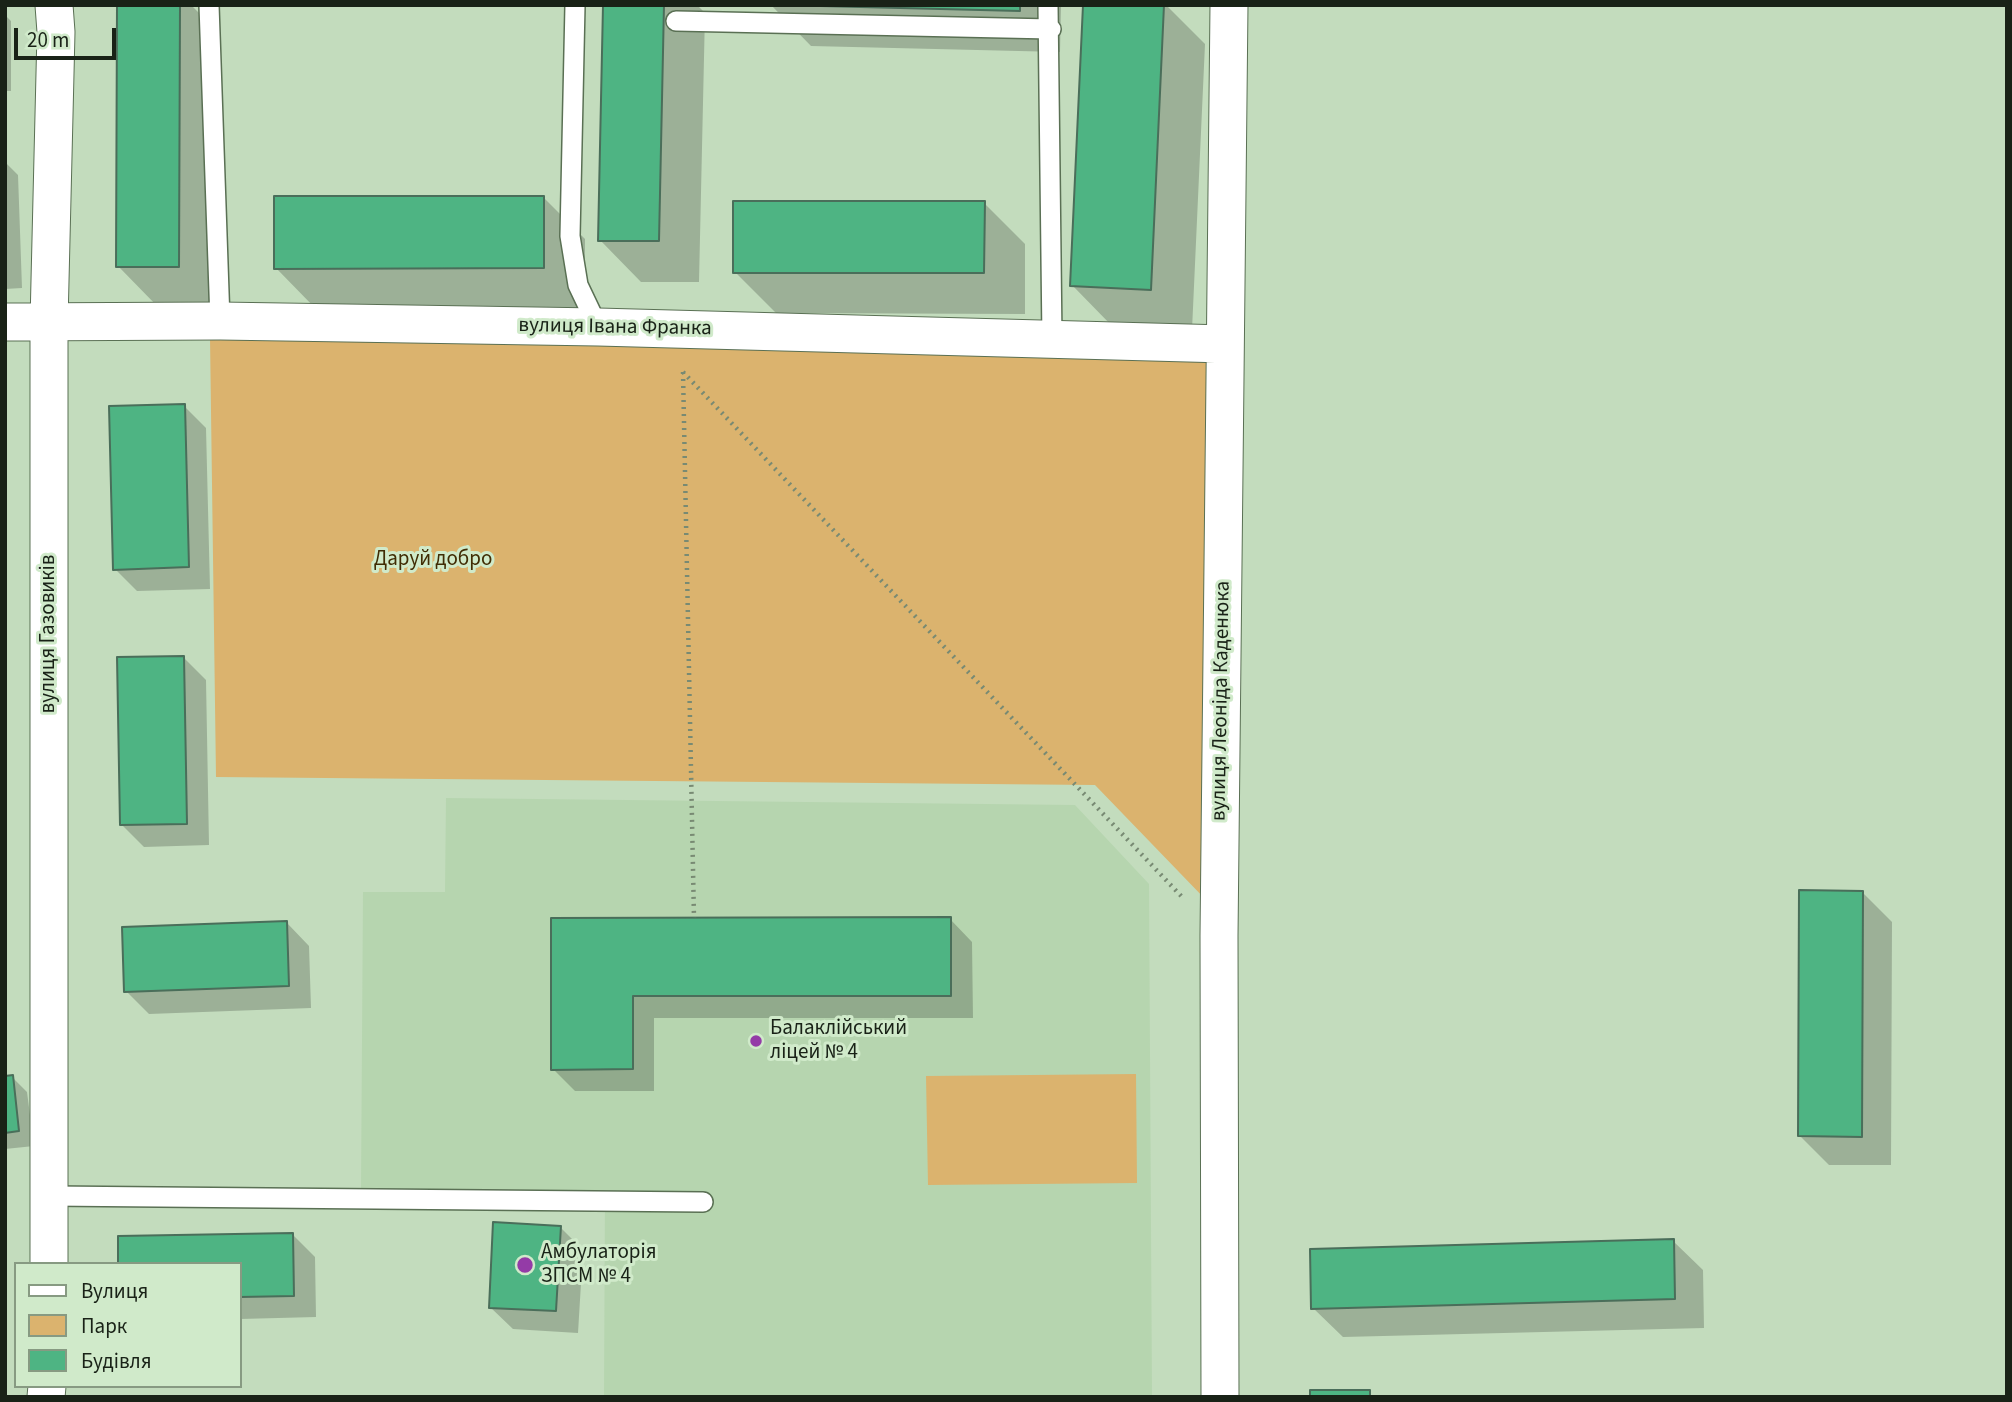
<!DOCTYPE html>
<meta charset="utf-8">
<style>
body{margin:0}
#map{position:relative;width:2012px;height:1402px;overflow:hidden;background:#c3dcbd;font-family:"Source Sans 3",sans-serif}
canvas{display:block}
.frame{position:absolute;inset:0;border:7px solid #192217;pointer-events:none}
.legend{position:absolute;left:14px;top:1262px;width:228px;height:126px;box-sizing:border-box;background:#d0eaca;border:2px solid #879a82;margin:0;padding:9px 12px;list-style:none;font-size:21px;color:#192217}
.legend li{display:flex;align-items:center;gap:14px;height:35px}
.legend b{width:35px;border:2px solid #879a82}
.scale{position:absolute;left:14px;top:28px;width:102px;height:32px;box-sizing:border-box;border:4px solid #192217;border-top:0;padding-left:9px;font-size:21px;line-height:24px;white-space:nowrap;color:#192217;-webkit-text-stroke:5px #d0eaca;paint-order:stroke}
</style>
<div id="map">
<canvas width="2012" height="1402"></canvas>
<div class="frame"></div>
<ul class="legend">
<li><b style="height:9px;background:#fff"></b>Вулиця</li>
<li><b style="height:19px;background:#dbb36e"></b>Парк</li>
<li><b style="height:19px;background:#4eb483"></b>Будівля</li>
</ul>
<div class="scale">20 m</div>
</div>
<script>
const g = document.querySelector('canvas').getContext('2d');
g.lineJoin = 'round';
function paint(path, color) { g.fillStyle = color; g.fill(path, 'evenodd'); }
function strokePath(path, color, width, dash) { g.strokeStyle = color; g.lineWidth = width; g.lineCap = dash ? 'butt' : 'round'; g.setLineDash(dash || []); g.stroke(path); }
function drawText(font, color, halo, rows, align = 'center') {
  g.font = font + ' "Source Sans 3",sans-serif'; g.lineWidth = 6; g.setLineDash([]); g.textBaseline = 'middle'; g.strokeStyle = halo; g.fillStyle = color; for (const [text, x, y, turn = 0] of rows) {
    g.save(); g.translate(x, y); g.rotate((+turn || 0) * Math.PI / 180); g.textAlign = isNaN(turn) ? turn : align; if (halo) g.strokeText(text, 0, 0); g.fillText(text, 0, 0); g.restore();
  }
}
paint(new Path2D(`
 M446,798L1075,805L1149,884L1152,1397H604L605,1191L361,1190L363,892H445Z`), '#b6d5af');
paint(new Path2D(`
 M210,337L1212,359L1207,901L1095,785L216,777Z
 M1136,1074L1137,1183L928,1185L926,1076Z`), '#dbb36e');
paint(new Path2D(`
 M119,5H191L221,35L220,307L159,308L118,266Z
 M605,5H697L705,13L699,282H641L600,240Z
 M771,5H1061L1060,52L811,46Z
 M1085,5H1166L1205,44L1192,330L1113,327L1072,285Z
 M5,15L11,21V91H5Z
 M5,162L18,175L22,288L5,289Z
 M544,198L585,239V309L317,310L276,268Z
 M984,203L1025,244V314L776,313L735,272Z
 M184,406L206,428L210,589L137,591L115,569Z
 M184,658L206,680L209,845L144,847L122,825Z
 M1862,892L1892,922L1891,1165H1829L1800,1136Z
 M950,919L972,942L973,1018H654V1091H575L553,1069V920Z
 M287,923L309,946L311,1008L149,1014L126,991Z
 M12,1077L27,1092L34,1146L5,1149V1078Z
 M560,1227L583,1250L578,1333L513,1329L490,1307Z
 M292,1234L315,1257L316,1317L240,1319V1264Z
 M1673,1241L1703,1270L1704,1328L1343,1337L1313,1308Z`), '#0003');
const building = new Path2D(`
 M117,5H180L179,267H116Z
 M603,5H664L659,241H598Z
 M780,5H1020V11Z
 M1083,5H1164L1151,290L1070,286Z
 M274,196H544V268L274,269Z
 M733,201H985L984,273H733Z
 M185,404L189,567L113,570L109,406Z
 M184,656L187,824L120,825L117,657Z
 M1799,890L1863,891L1862,1137L1798,1136Z
 M951,917V996H633V1069L551,1070V918Z
 M287,921L289,986L124,992L122,927Z
 M13,1075L19,1131L5,1133V1076Z
 M493,1222L561,1226L556,1311L489,1308Z
 M293,1233L294,1296L240,1297V1264H118V1236Z
 M1674,1239L1675,1299L1311,1309L1310,1249Z
 M1310,1390H1370V1397H1310Z`);
paint(building, '#4eb483');
strokePath(building, '#4a6e5a', 2);
const service = new Path2D(`
 M209,5L220,321
 M575,5L570,236L578,285L598,327
 M1048,5L1052,340
 M676,21L1051,29
 M50,1196L703,1202`);
const minor = new Path2D(`
 M5,322L220,321L598,327L1225,344
 M49,1264V322L56,32L54,5
 M46,1397L47,1386
 M1220,1397L1219,935L1229,5`);
strokePath(service, '#5a7054', 22);
strokePath(minor, '#5a7054', 39);
strokePath(new Path2D(`
 M683,372L1184,899
 M683,372L694,918`), '#788a73', 4.5, [2, 5]);
strokePath(service, '#fff', 19);
strokePath(minor, '#fff', 37);
for (const [x, y, r, color] of [
 [756,1041,7,"#943ba7"],
 [525,1265,9,"#943ba7"]
]) { const dot = new Path2D(); dot.arc(x, y, r, 0, 2 * Math.PI); g.fillStyle = color; g.fill(dot); strokePath(dot, '#d0eaca', 2.5); }
drawText('21px', '#192217', '#d0eaca', [
 ["вулиця Івана Франка",615,328,1],
 ["вулиця Газовиків",49,634,-90],
 ["вулиця Леоніда Каденюка",1222,701,-89]
]);
drawText('21px', '#402c04', '#d0eaca', [
 ["Даруй добро",433,560]
]);
drawText('21px', '#192217', '#d0eaca', [
 ["Балаклійський",770,1029],
 ["ліцей № 4",770,1053],
 ["Амбулаторія",541,1253],
 ["ЗПСМ № 4",541,1277]
], 'left');
</script>
